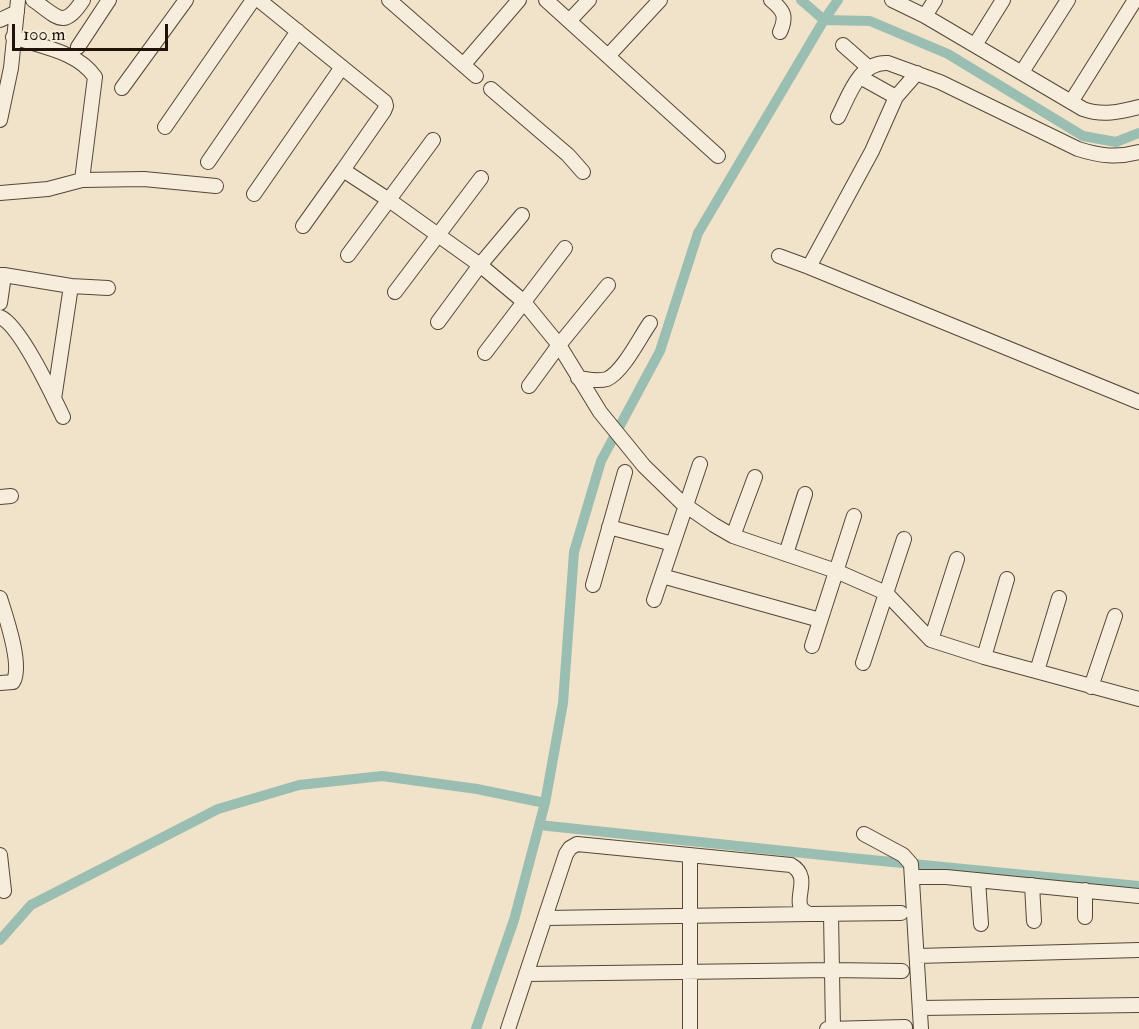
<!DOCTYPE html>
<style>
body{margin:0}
#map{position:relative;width:1139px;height:1029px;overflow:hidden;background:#f1e3c9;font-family:"IM FELL Double Pica",serif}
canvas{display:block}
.scale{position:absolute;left:12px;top:24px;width:156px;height:27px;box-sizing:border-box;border:3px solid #201307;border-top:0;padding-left:8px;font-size:18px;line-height:21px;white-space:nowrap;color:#201307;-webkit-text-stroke:4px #f6eddc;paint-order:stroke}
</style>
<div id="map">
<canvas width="1139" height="1029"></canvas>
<div class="scale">100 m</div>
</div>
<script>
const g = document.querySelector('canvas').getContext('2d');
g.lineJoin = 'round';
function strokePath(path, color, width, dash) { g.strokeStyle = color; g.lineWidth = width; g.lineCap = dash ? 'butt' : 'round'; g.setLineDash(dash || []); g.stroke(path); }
strokePath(new Path2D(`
 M801,0L824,20L870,21L948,54L1083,136L1116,142L1139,133
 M539,825L851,858L1139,886
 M0,940L31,905L218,809L299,785L382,776L477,789L545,803
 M476,1029L514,920L545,803L563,703L574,552L601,461L660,351L698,233L824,20L838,0`), '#9bbeb2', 10);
const minor = new Path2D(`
 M33,0C58,17 63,30 83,0
 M259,0L385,102L386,106L384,111L343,170L389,200L480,265L523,301L559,345L600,412L644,466L682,503L714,525L733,536L836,571L886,593L931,640L984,657L1139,699
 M389,0L476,76
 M546,0L718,156
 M771,0C784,11 787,16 780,32
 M892,0L925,16L1083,109C1102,116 1120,112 1139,107
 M925,16L935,0
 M0,20L17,12
 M569,21L589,0
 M13,37C41,47 77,51 95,77L82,180
 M843,45L868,67
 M975,45L1003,0
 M78,47L109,0
 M608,56L660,0
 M464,64L519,0
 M1022,72L1068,0
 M860,77L896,97L872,151L809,267L1139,402
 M122,88L186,0
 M491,89L568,155L583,172
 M896,97L917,73
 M1071,102L1135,0
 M838,117C849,96 859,61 888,63L940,82L1078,149C1100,156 1117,158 1139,152
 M0,120L11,68L18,0
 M165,127L253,0
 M208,162L298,31
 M0,193L48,189L82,180L144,179L216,186
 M254,194L342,67
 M303,226L343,170
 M348,255L433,140
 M779,256L809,267
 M0,275H4L0,303
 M4,275L71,286
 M395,292L481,178
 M0,317C20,325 53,396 63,417
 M438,322L480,265L522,215
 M485,353L565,248
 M578,378C587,379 598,382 607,379C623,372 640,337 650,323
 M529,386L559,345L608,285
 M54,399L71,286L108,288
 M0,497L11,496
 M609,527L673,544
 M733,536L755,477
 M786,554L805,494
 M662,576L820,620
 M593,585L625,472
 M0,598C6,617 23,666 13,682L0,683
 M654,600L700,464
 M931,640L957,559
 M812,646L854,516
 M984,657L1007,579
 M863,663L904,539
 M1037,671L1059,598
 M1091,687L1115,616
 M864,834L903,855L911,864L921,1029
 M0,855L4,891
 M690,855V1029
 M913,877H946L1139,896
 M978,880L981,924
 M1032,885L1034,921
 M1085,890V917
 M831,914L833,1029
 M545,918L810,914
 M917,956L1139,950
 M526,974L832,970L902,971
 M920,1008L1139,1005
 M508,1029L566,854L570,848L577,844L791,865C816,879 785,906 810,914L901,913
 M827,1029L905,1027`);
strokePath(minor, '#544738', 16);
strokePath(minor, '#f6eddc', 14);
</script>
